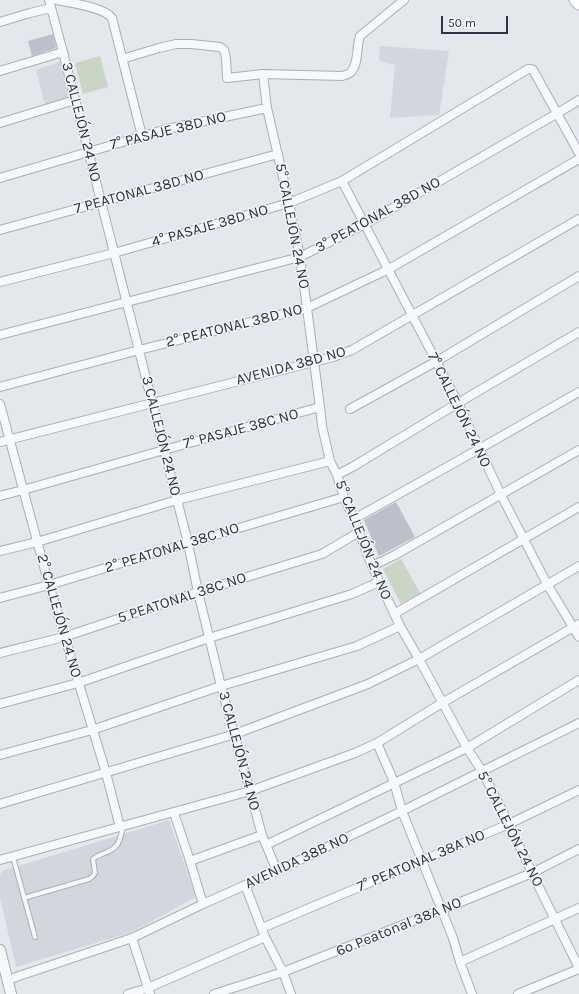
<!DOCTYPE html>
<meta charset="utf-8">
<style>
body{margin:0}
#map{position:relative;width:579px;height:994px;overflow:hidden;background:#e4e7ec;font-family:Karla,sans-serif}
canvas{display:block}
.scale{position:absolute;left:441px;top:16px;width:67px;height:18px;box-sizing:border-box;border:2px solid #2b3445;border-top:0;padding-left:5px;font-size:12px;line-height:14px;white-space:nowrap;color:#2b3445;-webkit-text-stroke:3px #f4f6f9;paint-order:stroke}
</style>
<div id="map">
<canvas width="579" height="994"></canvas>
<div class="scale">50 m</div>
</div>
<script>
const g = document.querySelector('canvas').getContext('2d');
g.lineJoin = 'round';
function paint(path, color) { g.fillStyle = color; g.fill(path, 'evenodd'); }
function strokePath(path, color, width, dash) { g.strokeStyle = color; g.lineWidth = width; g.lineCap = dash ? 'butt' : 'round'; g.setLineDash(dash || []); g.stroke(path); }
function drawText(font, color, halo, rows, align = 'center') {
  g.font = font + ' Karla,sans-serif'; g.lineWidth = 3; g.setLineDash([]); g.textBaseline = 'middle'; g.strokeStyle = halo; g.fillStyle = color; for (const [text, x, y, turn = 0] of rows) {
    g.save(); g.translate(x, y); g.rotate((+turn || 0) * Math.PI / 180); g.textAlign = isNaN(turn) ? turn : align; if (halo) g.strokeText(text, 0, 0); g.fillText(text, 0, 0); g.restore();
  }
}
paint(new Path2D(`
 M380,46L449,51L439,115L390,118L395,65L379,61Z
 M62,61L72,97L45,105L36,70Z
 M169,820L196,897L132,932L16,967L0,897V875L2,871Z`), '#d2d6de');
paint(new Path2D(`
 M100,56L108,87L83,94L75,63Z
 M401,559L420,593L401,604L383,569Z`), '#c9d6c5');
paint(new Path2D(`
 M53,34L56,48L32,56L28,41Z
 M396,502L415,537L379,556L364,520Z`), '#bbc0ca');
const service = new Path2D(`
 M13,857L35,937
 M24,898L89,879L93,876L95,873L93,859C97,856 102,854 107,852C120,847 120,838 123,827`);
const minor = new Path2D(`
 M49,0L63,52L188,543L198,592L221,686L262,835L277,871
 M57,0C71,3 104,7 112,18L142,136
 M0,22L30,13L51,8
 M122,59L159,48L176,44H191L220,47L224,50L226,58L227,78L263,74L342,76C346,75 349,74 351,72C359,64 356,47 360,36L404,0
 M0,71L63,52
 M263,74L267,108L289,203L300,257L307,308L320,407L322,426L330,461L337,475L344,497L354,519L372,566L400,626L419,659L467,748L482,771L509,824L532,873L579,968
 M0,123L75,100
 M0,178L167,129L267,108
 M342,181L458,403L501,495L547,584L579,637
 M0,230L278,154
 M0,282L114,253L289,203L342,181L528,69H531L533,70L579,153
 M0,335L300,257L365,224L558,113L579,100
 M0,387L139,350L307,308L389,269L579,159
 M0,404L49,585L106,773L120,827
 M350,409L437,361L579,276
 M0,442L333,357L352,350L579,219
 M337,475L354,466L458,403L579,332
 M0,496L23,490L164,450L320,407
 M354,519L479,449L579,392
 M0,551L37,542L177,500L330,461
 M372,566L395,555L579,450
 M0,598L49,585L188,543L344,497
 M394,614L579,507
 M0,653L64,637L198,592L322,554L359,532
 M0,704L78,683L209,638L352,594L379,582
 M377,743L394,782L402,811L453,938L460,962L472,994
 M0,755L92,730L221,686L357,646L400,626
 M0,804L235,734L368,684L419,659L579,566
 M174,813L190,861L203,904
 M266,845L467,748L579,680
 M0,860L250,791L355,753L377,743L442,703L579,624
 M190,861L262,835
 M245,885L265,937L283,972L291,994
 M262,928L509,824L579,790
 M132,938L150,994
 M460,962L579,908
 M7,980L132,938L203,904L277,871L402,811L579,723
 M128,994L148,988L265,937
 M214,994L283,972L441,910L532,873L579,849
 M518,994L579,969`);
const tertiary = new Path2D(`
 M0,950L11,994`);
const secondary = new Path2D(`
 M575,0L579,4`);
strokePath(service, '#a9aeb7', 6);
strokePath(minor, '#a9aeb7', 10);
strokePath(tertiary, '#a9aeb7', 12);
strokePath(secondary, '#a9aeb7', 13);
strokePath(service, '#f7f8fa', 4);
strokePath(minor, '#f7f8fa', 8);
strokePath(tertiary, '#f7f8fa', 10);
strokePath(secondary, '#fff', 11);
drawText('15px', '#2b3445', '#f4f6f9', [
 ["3 CALLEJÓN 24 NO",81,122,76],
 ["7° PASAJE 38D NO",168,131,-14],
 ["7 PEATONAL 38D NO",139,192,-15],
 ["3° PEATONAL 38D NO",378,215,-29],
 ["4° PASAJE 38D NO",210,226,-16],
 ["5° CALLEJÓN 24 NO",292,226,79],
 ["2° PEATONAL 38D NO",234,326,-14],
 ["AVENIDA 38D NO",291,366,-15],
 ["7° CALLEJÓN 24 NO",459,410,64],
 ["7° PASAJE 38C NO",241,429,-15],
 ["3 CALLEJÓN 24 NO",161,436,76],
 ["5° CALLEJÓN 24 NO",363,540,68],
 ["2° PEATONAL 38C NO",172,548,-17],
 ["5 PEATONAL 38C NO",182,598,-18],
 ["2° CALLEJÓN 24 NO",59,616,74],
 ["3 CALLEJÓN 24 NO",239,751,75],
 ["5° CALLEJÓN 24 NO",510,829,63],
 ["AVENIDA 38B NO",297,861,-25],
 ["7° PEATONAL 38A NO",421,861,-23],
 ["6º Peatonal 38A NO",399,927,-22]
]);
</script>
